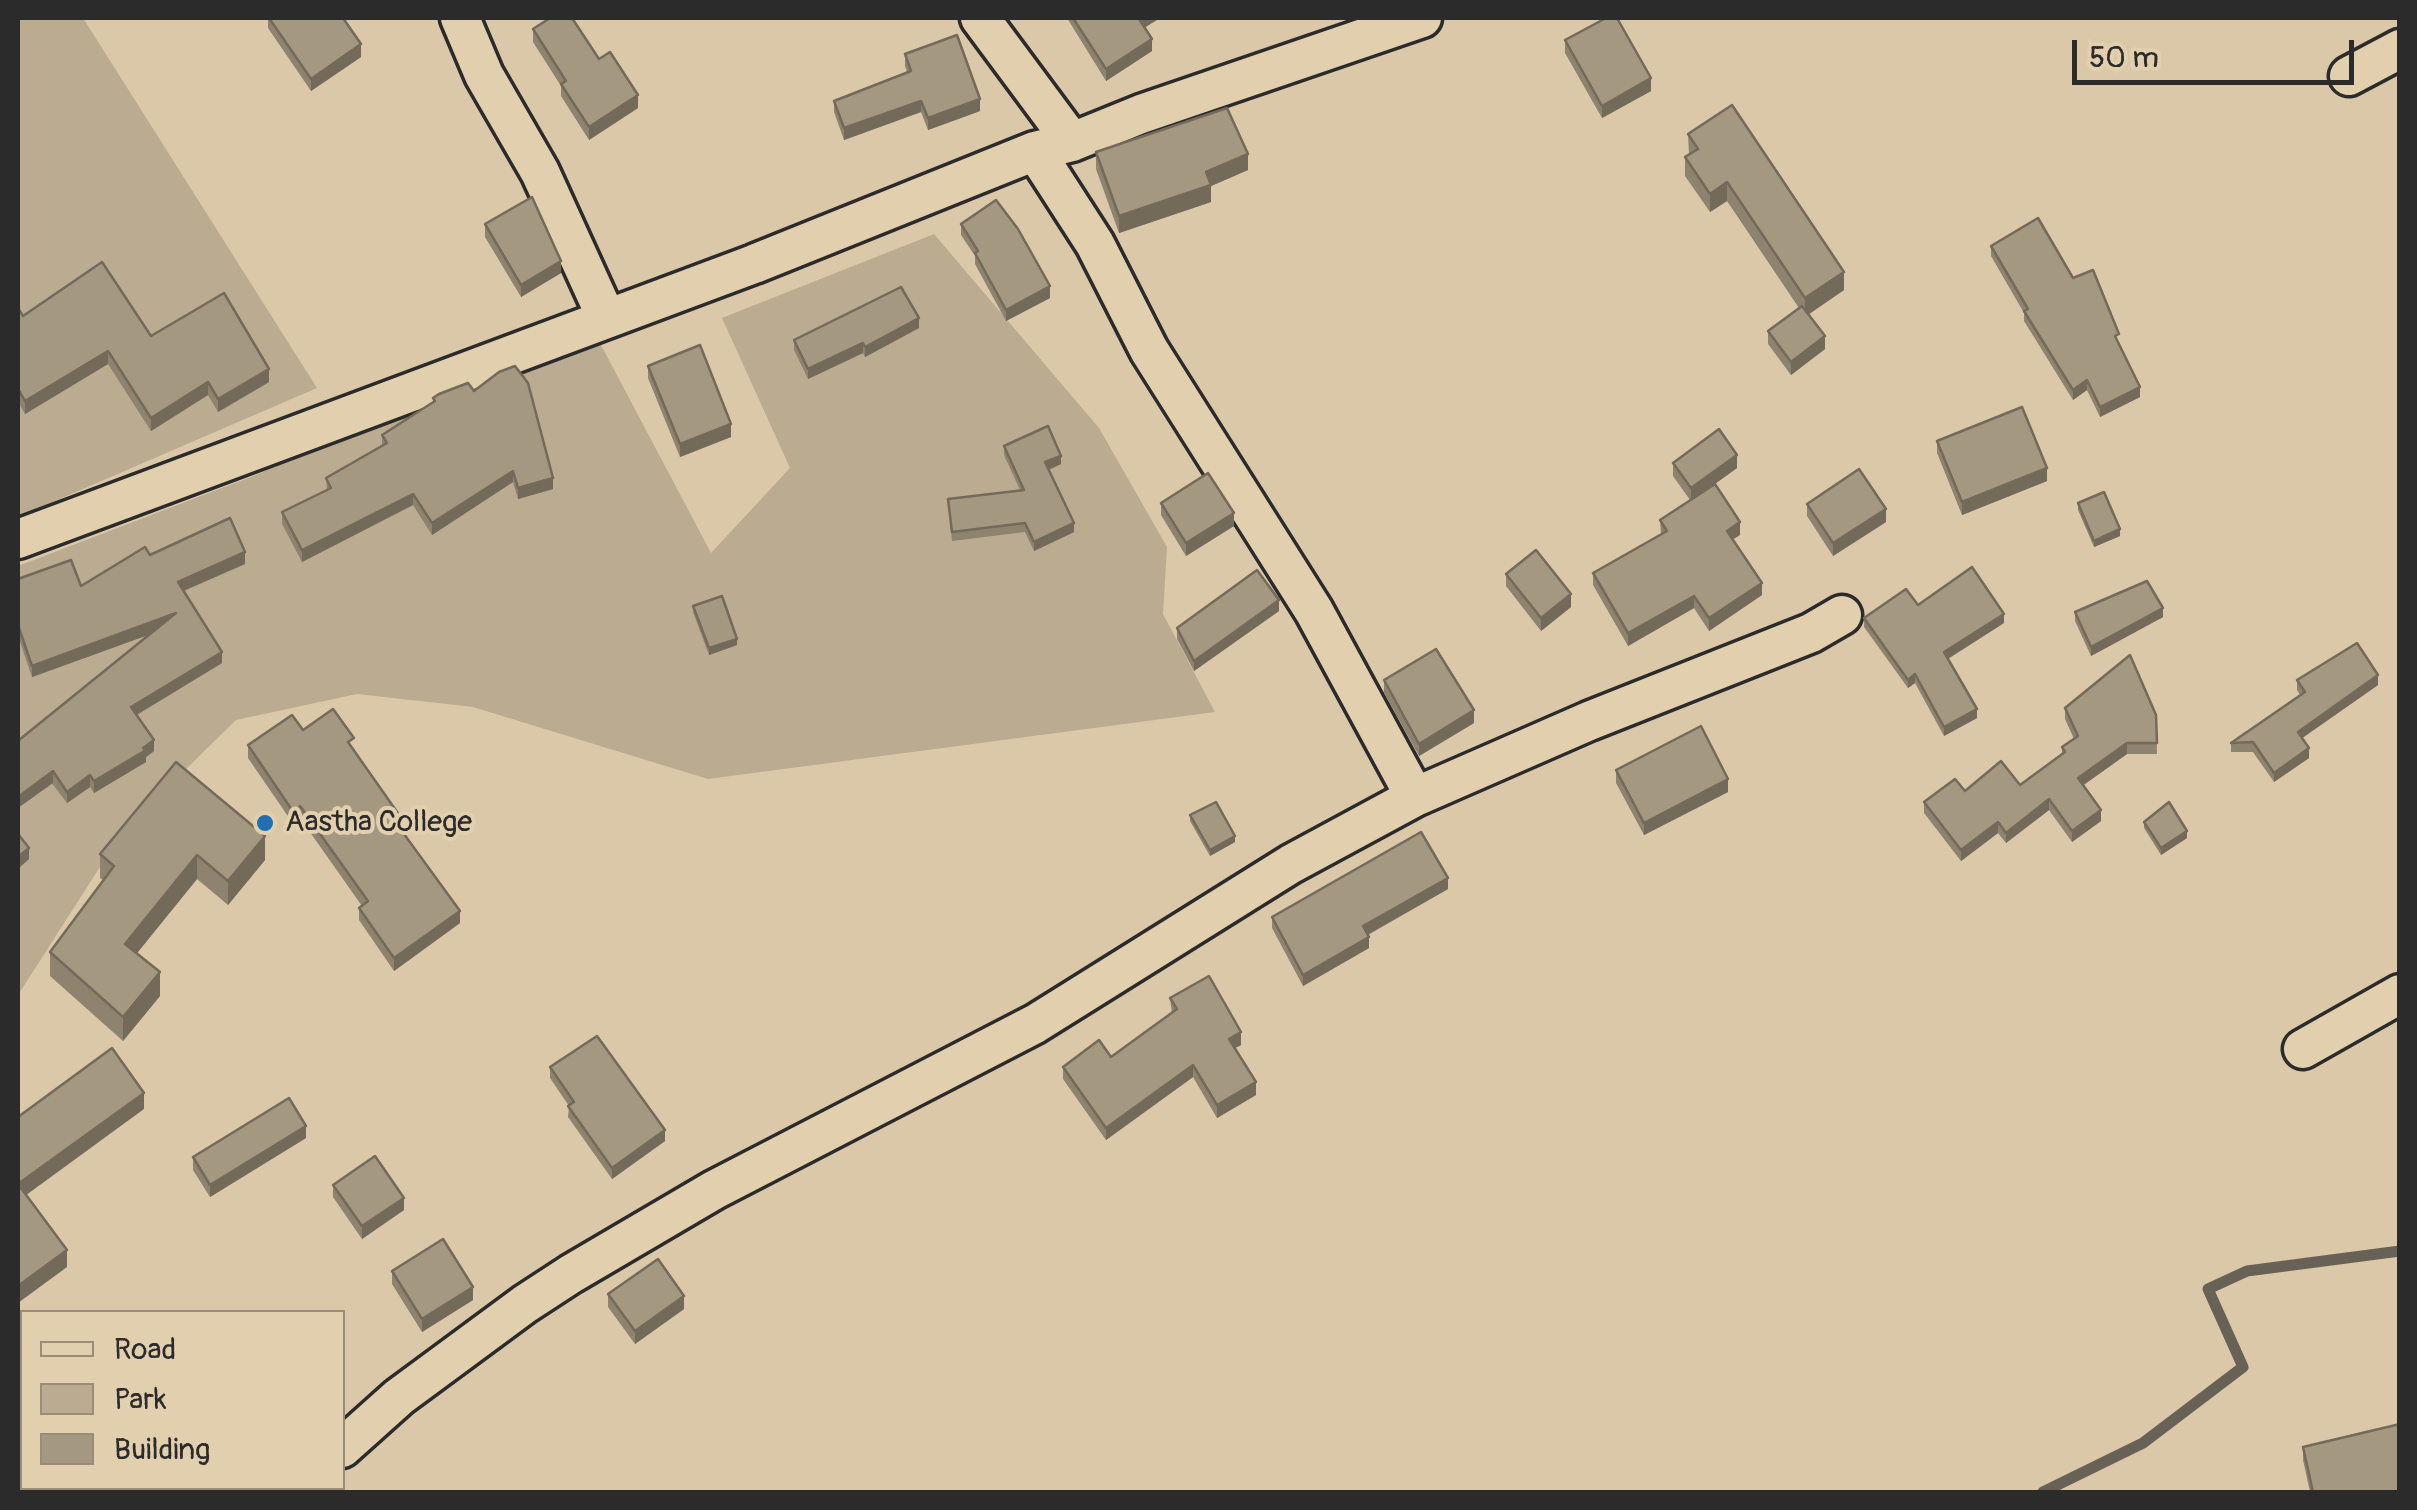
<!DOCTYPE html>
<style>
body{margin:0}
#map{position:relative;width:2417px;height:1510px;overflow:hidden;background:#dbc8a8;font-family:Pangolin,sans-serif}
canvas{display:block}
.frame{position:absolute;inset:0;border:20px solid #2b2b2b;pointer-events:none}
.legend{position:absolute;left:20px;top:1310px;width:325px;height:180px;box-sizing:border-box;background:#e2cfad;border:2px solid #998d79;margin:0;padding:12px 18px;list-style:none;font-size:30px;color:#2b2b2b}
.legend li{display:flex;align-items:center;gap:20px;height:50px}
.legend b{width:50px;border:2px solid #998d79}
.scale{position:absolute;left:2072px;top:40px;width:282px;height:45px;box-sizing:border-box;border:5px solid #2b2b2b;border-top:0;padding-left:12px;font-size:30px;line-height:35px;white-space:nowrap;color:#2b2b2b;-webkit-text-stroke:8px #e2cfad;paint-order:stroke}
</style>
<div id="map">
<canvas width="2417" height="1510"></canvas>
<div class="frame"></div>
<ul class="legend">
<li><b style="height:12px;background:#e2cfad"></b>Road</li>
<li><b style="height:28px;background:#baab91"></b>Park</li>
<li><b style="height:28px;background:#a49881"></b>Building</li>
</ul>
<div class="scale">50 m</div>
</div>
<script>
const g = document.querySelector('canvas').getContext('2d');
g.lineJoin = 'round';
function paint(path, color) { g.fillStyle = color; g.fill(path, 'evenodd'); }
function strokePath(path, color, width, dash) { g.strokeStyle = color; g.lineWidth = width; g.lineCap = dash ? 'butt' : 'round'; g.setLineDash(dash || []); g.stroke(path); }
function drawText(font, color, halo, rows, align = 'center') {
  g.font = font + ' Pangolin,sans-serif'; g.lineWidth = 8; g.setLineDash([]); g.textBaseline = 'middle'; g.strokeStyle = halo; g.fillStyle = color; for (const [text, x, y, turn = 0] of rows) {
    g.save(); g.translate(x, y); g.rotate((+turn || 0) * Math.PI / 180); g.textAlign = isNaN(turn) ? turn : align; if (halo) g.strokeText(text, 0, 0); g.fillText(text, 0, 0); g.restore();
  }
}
paint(new Path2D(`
 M18,18H83L317,388L18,517Z
 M934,234L1099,428L1167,547L1163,614L1215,712L708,779L473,707L357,694L236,720L123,831L18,995V566L256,475L440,388L601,345L711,553L790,468L722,318Z`), '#baab91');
strokePath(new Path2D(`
 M2043,1492L2143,1443L2243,1367L2208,1289L2247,1271L2400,1251`), '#686256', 11);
const minor = new Path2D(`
 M460,18L484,75L540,172L606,317
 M980,18L1072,142
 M2349,76L2400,49
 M1035,151L1095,244L1149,350L1314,611L1415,797
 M18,539L754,264L1035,151L1072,142L1141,114L1422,18
 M2303,1049L2400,994
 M342,1448L399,1397L525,1304L571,1274L714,1190L1035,1024L1291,864L1415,797L1589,721L1811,633L1842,615
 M310,1492L313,1488`);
strokePath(minor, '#2b2b2b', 45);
strokePath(minor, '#e2cfad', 38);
paint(new Path2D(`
 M268,18H343L361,57L311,91L268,28Z
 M1067,18H1160L1144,28L1152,51L1106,81Z
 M533,29L599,59L638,108L589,140L561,96V86L533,42Z
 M1565,40L1651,91L1602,118L1565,53Z
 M905,54L980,111L928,130L921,112L844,140L834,112V101L907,72L905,66Z
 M1688,134L1844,290L1808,314L1825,349L1791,375L1768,344V331L1799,308L1727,201L1710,212L1685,176V157L1689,154Z
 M1096,152L1248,170L1211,186V202L1119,233L1096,169Z
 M485,224L561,273L521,297L485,237Z
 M961,224L1050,298L1006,321L975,264V256L961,235Z
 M1991,246L2073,278L2119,344L2140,397L2100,417L2087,390L2073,400L2024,321V313L1991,256Z
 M18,308L23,316L151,336L269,382L218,412L208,395L151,431L108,364L25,414L18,402Z
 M919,328L865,357L863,353L808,379L794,350V340Z
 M648,366L731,437L680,457L648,378Z
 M474,391L553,489L518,499L513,482L432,535L413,505L302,562L282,524V512L327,490L326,478L382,446V435L433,402V398Z
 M1937,441L2047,481L1962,515L1937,453Z
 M1004,446L1061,464L1049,470L1074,532L1034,551L1025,532L952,541L948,499L1020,490L1004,455Z
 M1673,463L1737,468L1701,494L1740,535L1733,539L1762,595L1709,631L1694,608L1628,646L1593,585V573L1661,535L1660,520L1690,500L1673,476Z
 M1161,503L1234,526L1186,556L1161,515Z
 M2078,503L2120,536L2094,547L2078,510Z
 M1807,504L1886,522L1833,556L1807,516Z
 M150,555L245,564L184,591L222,663L137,715L154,751L146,757V762L94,793L90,787L67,803L19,740L150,634L32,677L18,636V579L81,586Z
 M1506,574L1571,607L1541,631L1506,586Z
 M1918,605L2004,623L1948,659L1977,718L1944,736L1915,683L1908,688L1864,627V618Z
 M693,606L737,645L709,655L693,612Z
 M1279,611L1194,671L1177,639V628Z
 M2075,612L2163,617L2091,656L2075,621Z
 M1384,680L1474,723L1419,756L1384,693Z
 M2297,680L2378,685L2302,738L2309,758L2274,782L2253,752H2231V743L2300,695L2297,690Z
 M2065,708L2156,715L2157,754H2127L2083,785L2101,821L2072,842L2049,810L2006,843L1998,833L1961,861L1924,813V802L1965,791L2020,785L2062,754V747L2074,739L2065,719Z
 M303,730L354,750L460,923L394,971L359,920V908L362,906L300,818L294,825L248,758V745Z
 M176,762L265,860L228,905L197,879L137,953L160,996L123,1041L50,976V952L103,880L100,878V854Z
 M1616,770L1728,792L1644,835L1616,783Z
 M1190,815L1235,842L1210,856L1190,821Z
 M2144,822L2187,838L2161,855L2144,828Z
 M1448,889L1368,935L1369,948L1303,986L1272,928V917Z
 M1170,998L1241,1045L1235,1048L1256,1095L1217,1118L1193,1077L1106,1140L1063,1079V1067L1111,1057L1172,1013Z
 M550,1067L665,1141L612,1179L568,1117L569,1106L550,1078Z
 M306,1138L210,1197L193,1170V1157Z
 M333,1185L404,1210L362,1239L333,1197Z
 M392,1271L473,1300L422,1332L392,1284Z
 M608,1294L684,1309L635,1344L608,1307Z
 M2303,1447L2400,1492H2310L2303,1460Z`), '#8d836f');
paint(new Path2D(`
 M1141,18H1160L1139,31V19Z
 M1152,39V51L1106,81V69Z
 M361,44V57L311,91V79Z
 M1651,78V91L1602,118V106Z
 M638,95V108L589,140V127Z
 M980,99V111L928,130V118Z
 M921,101V112L844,140V128Z
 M1248,154V170L1211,186V202L1119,233V216L1206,172Z
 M1727,182V201L1710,212V194Z
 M561,261V273L521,297V285Z
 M1844,272V290L1805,317V298Z
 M1050,286V298L1006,321V310Z
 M919,318V328L865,357V347Z
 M1825,336V349L1791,375V362Z
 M863,343V353L808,379V369Z
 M108,351V364L25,414V401Z
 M269,369V382L218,412V399Z
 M2087,380V390L2073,400V390Z
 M208,382V395L151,431V418Z
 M2140,387V397L2100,417V407Z
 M731,424V437L680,457V444Z
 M1737,455V468L1691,501V488Z
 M1061,456V464L1045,471V462Z
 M2047,468V481L1962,515V502Z
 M513,471V482L432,535V523Z
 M553,478V489L518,499V488Z
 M413,494V505L302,562V550Z
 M1886,509V522L1833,556V543Z
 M1234,513V526L1186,556V543Z
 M1740,522V535L1727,543V531Z
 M1074,523V532L1034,551V542Z
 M2120,529V536L2094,547V541Z
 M245,552V564L178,593V582Z
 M1762,583V595L1709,631V618Z
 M1571,594V607L1541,631V618Z
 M1694,596V608L1628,646V633Z
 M1279,600V611L1194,671V661Z
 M2163,608V617L2091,656V647Z
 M176,613V625L32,677V666Z
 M2004,614V623L1944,661V652Z
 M737,639V645L709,655V648Z
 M222,652V663L131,718V707Z
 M1915,674V683L1908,688V680Z
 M2378,675V685L2298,741V732Z
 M1977,709V718L1944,736V727Z
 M1474,710V723L1419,756V744Z
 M154,740V751L146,757V762L94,793V781Z
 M2127,743V754L2078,789V778Z
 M2309,748V758L2274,782V773Z
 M53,771V783L18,808V797Z
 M90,775V787L67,803V792Z
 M1728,779V792L1644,835V823Z
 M2049,799V810L2006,843V833Z
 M300,806V818L294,825V813Z
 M2101,810V821L2072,842V831Z
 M1998,822V833L1961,861V850Z
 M2187,831V838L2161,855V848Z
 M265,836V860L228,905V881Z
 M1235,836V842L1210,856V850Z
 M29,848V859L18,869V857Z
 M197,855V879L125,968V944Z
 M1448,878V889L1363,937V926Z
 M460,911V923L394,971V958Z
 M1369,937V948L1303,986V975Z
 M160,972V996L123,1041V1017Z
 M1241,1032V1045L1229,1051V1039Z
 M1193,1065V1077L1106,1140V1128Z
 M1256,1082V1095L1217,1118V1105Z
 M144,1093V1109L18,1201V1184Z
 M306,1126V1138L210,1197V1185Z
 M665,1130V1141L612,1179V1168Z
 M404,1198V1210L362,1239V1226Z
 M67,1250V1267L18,1303V1286Z
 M473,1287V1300L422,1332V1319Z
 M684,1296V1309L635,1344V1331Z`), '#736a5a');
const building = new Path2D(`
 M269,18H343L361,44L311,79Z
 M550,18H572L599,59L610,52L638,95L589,127L561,84L566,81L533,29Z
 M1073,18H1141L1139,19L1152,39L1106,69Z
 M1606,18H1617L1651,78L1602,106L1565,40Z
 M957,35L980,99L928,118L921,101L844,128L834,101L911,71L905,54Z
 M1732,105L1844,272L1805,298L1727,182L1710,194L1685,157L1698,149L1688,134Z
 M1227,108L1248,154L1206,172L1211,185L1119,216L1096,152Z
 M532,197L561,261L521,285L485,224Z
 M996,200L1018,229L1050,286L1006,310L975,253L978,251L961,224Z
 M2038,218L2073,278L2093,270L2119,334L2115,336L2140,387L2100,407L2087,380L2073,390L2024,311L2028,309L1991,246Z
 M102,262L151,336L224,293L269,369L218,399L208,382L151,418L108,351L25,401L18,389V308L23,316Z
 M901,287L919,318L865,347L863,343L808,369L794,340Z
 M1802,306L1825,336L1791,362L1768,331Z
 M700,345L731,424L680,444L648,366Z
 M515,366L528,383L553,478L518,488L513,471L432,523L413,494L302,550L282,512L331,488L326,478L387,443L382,435L435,401L433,398L439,394L468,383L474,391L499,372Z
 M2022,407L2047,468L1962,502L1937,441Z
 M1048,426L1061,456L1045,462L1074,523L1034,542L1025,523L952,532L948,499L1024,490L1004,446Z
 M1719,429L1737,455L1691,488L1673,463Z
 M1859,469L1886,509L1833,543L1807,504Z
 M1208,473L1234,513L1186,543L1161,503Z
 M1715,484L1740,522L1727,531L1762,583L1709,618L1694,596L1628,633L1593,573L1667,531L1660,520Z
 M2104,492L2120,529L2094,541L2078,503Z
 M230,518L245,552L178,582L222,652L131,707L154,740L143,748L146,750L94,781L90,775L67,792L53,771L18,797V739L19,740L176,613L32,666L18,625V579L71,560L81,586L145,547L150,555Z
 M1536,550L1571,594L1541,618L1506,574Z
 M1972,567L2004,614L1944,652L1977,709L1944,727L1915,674L1908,680L1864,618L1906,589L1918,605Z
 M1257,570L1279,600L1194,661L1177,628Z
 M2147,581L2163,608L2091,647L2075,612Z
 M722,596L737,639L709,648L693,606Z
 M2357,643L2378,675L2298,732L2309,748L2274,773L2253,742L2231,743L2305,692L2297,680Z
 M1436,649L1474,710L1419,744L1384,680Z
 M2130,655L2156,715L2157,743H2127L2078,778L2101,810L2072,831L2049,799L2006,833L1998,822L1961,850L1924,802L1955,779L1965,791L2001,761L2020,785L2065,752L2062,747L2078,736L2065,708Z
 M333,709L354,738L348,742L402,819L396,823L460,911L394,958L359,908L368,901L300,806L294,813L248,745L292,715L303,730Z
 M1701,726L1728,779L1644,823L1616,770Z
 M176,762L265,836L228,881L197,855L125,944L160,972L123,1017L50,952L114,866L100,854Z
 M1216,802L1235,836L1210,850L1190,815Z
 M2169,802L2187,831L2161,848L2144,822Z
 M1421,832L1448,878L1363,926L1369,937L1303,975L1272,917Z
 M18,834L29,848L18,857Z
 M1209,976L1241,1032L1229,1039L1256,1082L1217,1105L1193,1065L1106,1128L1063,1067L1099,1040L1111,1057L1177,1009L1170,998Z
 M597,1036L665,1130L612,1168L568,1106L574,1102L550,1067Z
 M112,1048L144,1093L18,1184L67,1250L18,1286V1117Z
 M289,1098L306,1126L210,1185L193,1157Z
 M375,1156L404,1198L362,1226L333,1185Z
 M443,1239L473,1287L422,1319L392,1271Z
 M658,1259L684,1296L635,1331L608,1294Z
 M2400,1424V1492H2313L2303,1447Z`);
paint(building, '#a49881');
strokePath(building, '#736a5a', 2.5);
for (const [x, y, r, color] of [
 [265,823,10,"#1f6fb2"]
]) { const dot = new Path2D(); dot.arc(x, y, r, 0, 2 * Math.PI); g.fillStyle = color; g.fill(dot); strokePath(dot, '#e2cfad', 4); }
drawText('30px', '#2b2b2b', '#e2cfad', [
 ["Aastha College",285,823]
], 'left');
</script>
